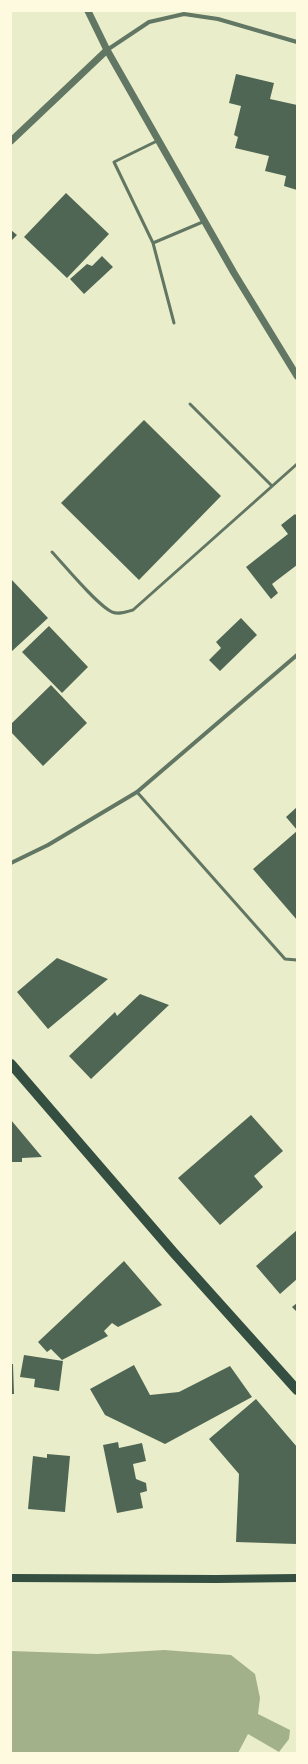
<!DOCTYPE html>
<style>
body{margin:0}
#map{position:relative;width:308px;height:1764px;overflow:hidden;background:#e9edc9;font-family:"PT Sans Narrow",sans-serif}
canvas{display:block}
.frame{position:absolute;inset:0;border:12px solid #fefae0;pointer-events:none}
</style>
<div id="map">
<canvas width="308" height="1764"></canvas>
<div class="frame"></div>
</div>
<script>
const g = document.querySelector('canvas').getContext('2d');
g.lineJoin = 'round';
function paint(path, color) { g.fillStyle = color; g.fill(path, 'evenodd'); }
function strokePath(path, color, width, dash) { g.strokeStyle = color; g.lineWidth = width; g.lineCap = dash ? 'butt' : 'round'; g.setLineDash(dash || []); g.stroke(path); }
paint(new Path2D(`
 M164,1650L231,1655L255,1674L260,1698L258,1714L290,1730L289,1739L279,1752L248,1734L238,1753H11V1651L97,1654Z`), '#a3b18a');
paint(new Path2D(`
 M236,74L274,83L270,99L297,105V190L284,186L286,176L265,171L269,156L235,148L238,137L234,135L241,106L229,103Z
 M66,193L109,234L67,278L24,237Z
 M11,230L17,235L11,241Z
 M102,256L113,267L84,294L70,279L87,264L92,266Z
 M144,420L221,496L139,580L61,503Z
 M295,514L297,516V565L272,584L278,593L271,599L246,567L288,534L281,525Z
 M11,579L48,618L11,652Z
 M241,618L257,635L220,671L209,660L221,648L216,642Z
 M49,626L88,667L62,693L22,652Z
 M51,685L87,723L43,766L11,732V724Z
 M297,807V830L286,817Z
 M297,831V920L253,869Z
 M57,958L108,979L48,1029L17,992Z
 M140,994L169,1005L91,1079L69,1056L115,1012L117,1016Z
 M251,1115L283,1151L254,1176L263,1187L220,1225L178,1178Z
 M11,1120L42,1157L22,1158V1162H11Z
 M297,1230V1279L280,1294L256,1266Z
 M124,1261L162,1305L118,1327L112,1323L104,1331L108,1336L62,1360L51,1349L47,1352L38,1342Z
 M297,1303V1312L292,1307Z
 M24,1355L63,1361L59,1391L34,1387L35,1379L20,1377Z
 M11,1364H13L14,1394H11Z
 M134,1365L150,1395L179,1392L230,1366L252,1397L165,1444L105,1415L90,1389Z
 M256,1399L297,1447V1544L236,1542L239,1474L209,1439Z
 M118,1442L119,1448L142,1443L146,1461L133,1464L136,1479L146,1483L147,1491L140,1493L143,1508L117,1513L103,1445Z
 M47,1454L70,1456L65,1512L28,1509L33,1456L47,1458Z`), '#4f6655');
strokePath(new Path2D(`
 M159,140L114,162L153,243L174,323
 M153,243L205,221
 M190,404L272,486
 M52,552C65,566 97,605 112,612C119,615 126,612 133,610L297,464
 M137,792L285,959L297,960`), '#617663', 3);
strokePath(new Path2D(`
 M107,50L149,22L184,14L218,19L297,42
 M11,863L48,845L137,792L297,655`), '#617663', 4);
strokePath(new Path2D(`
 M88,11L107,50L234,273L297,376
 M11,141L107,50`), '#617663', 7);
strokePath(new Path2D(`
 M11,1578L217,1579L297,1578`), '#344e41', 8);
strokePath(new Path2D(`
 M11,1064L174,1253L297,1390`), '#344e41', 10);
</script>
